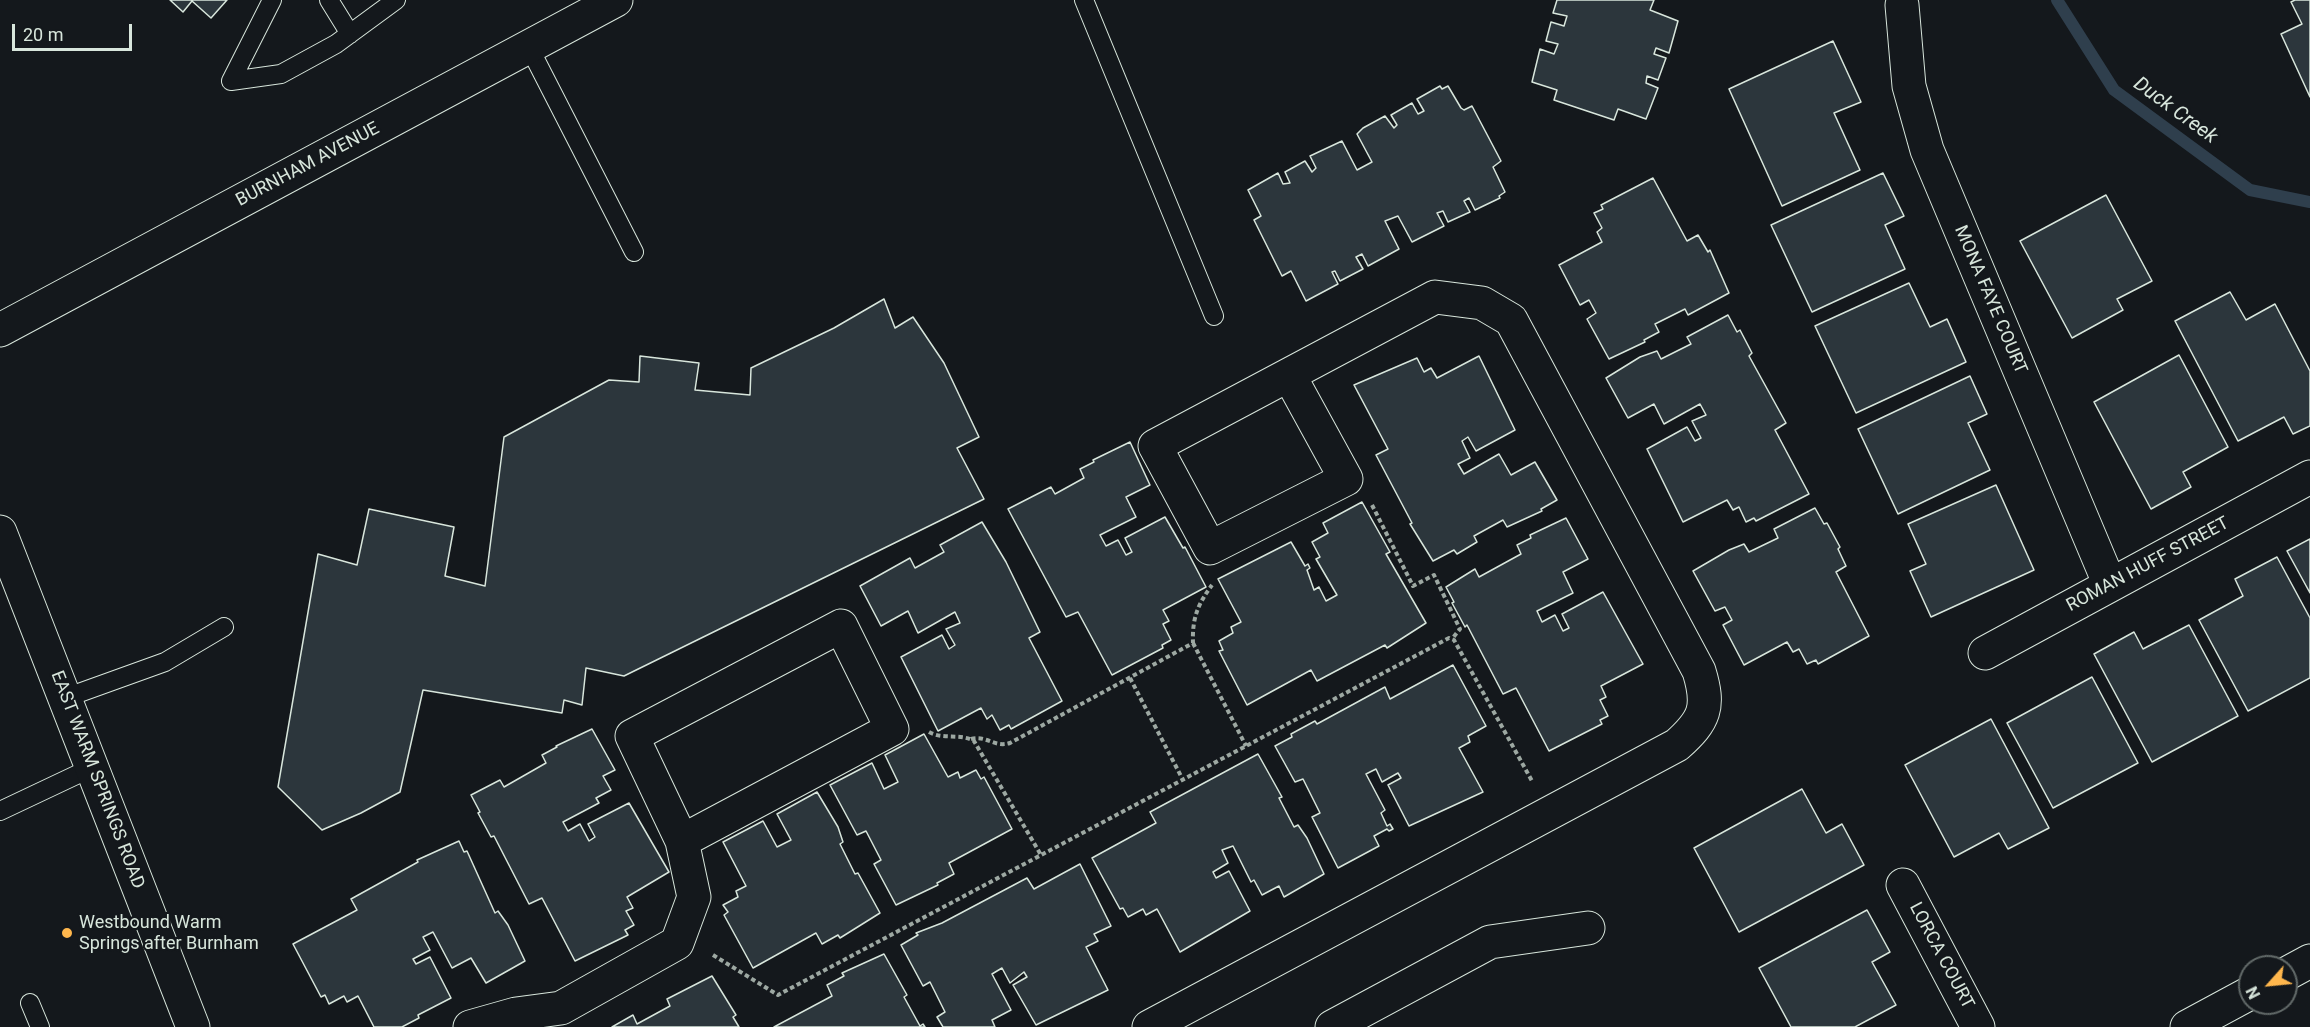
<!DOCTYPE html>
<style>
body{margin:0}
#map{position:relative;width:2310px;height:1027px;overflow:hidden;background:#14181c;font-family:Roboto,sans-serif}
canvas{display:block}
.north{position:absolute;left:2238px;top:955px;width:60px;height:60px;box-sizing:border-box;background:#14181c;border:2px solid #626a69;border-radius:50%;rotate:243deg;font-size:16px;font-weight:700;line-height:24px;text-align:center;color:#d8e6dc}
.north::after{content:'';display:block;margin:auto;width:21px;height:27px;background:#ffb74d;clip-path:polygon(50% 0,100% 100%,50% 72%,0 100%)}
.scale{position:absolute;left:12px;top:24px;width:120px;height:27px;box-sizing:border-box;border:3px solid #d8e6dc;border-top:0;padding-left:8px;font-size:18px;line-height:21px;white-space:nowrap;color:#d8e6dc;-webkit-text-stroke:4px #14181c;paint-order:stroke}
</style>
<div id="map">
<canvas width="2310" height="1027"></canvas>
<div class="north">N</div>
<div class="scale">20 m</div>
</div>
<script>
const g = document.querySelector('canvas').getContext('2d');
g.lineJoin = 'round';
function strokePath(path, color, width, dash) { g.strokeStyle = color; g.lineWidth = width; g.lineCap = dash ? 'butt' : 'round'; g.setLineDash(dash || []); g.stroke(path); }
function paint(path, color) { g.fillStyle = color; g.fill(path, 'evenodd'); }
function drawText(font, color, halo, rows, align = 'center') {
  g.font = font + ' Roboto,sans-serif'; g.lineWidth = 4.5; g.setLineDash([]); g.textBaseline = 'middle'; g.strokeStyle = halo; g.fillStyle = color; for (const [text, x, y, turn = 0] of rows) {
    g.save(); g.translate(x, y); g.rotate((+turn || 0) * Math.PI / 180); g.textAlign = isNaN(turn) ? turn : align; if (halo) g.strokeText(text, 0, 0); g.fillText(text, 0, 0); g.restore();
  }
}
strokePath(new Path2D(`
 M2057,0L2114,90L2250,190L2310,202`), '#2f3f4d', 12);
const building = new Path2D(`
 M170,0H227L211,18L192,1L183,12Z
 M1557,0H1654L1650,10L1678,21L1669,53L1656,48L1654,54L1666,58L1658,80L1647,76L1646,83L1658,88L1646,119L1618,109L1614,120L1554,100L1557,90L1532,82L1540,49L1554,54L1558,44L1546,41L1551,22L1564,26L1567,16L1553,13Z
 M2295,0H2310V97L2281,34L2302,24L2291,2Z
 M1833,41L1861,102L1834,113L1860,170L1782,206L1729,89Z
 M1440,86L1442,89L1448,86L1461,108L1464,110L1472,106L1501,161L1493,167L1505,192L1499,196L1500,198L1475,210L1469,198L1464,201L1470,212L1448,222L1443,211L1437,213L1444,226L1412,242L1398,216L1385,221L1399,249L1368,266L1362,254L1356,257L1363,269L1340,281L1335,271L1332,272L1338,284L1306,301L1291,271L1282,276L1254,220L1261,216L1248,190L1278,173L1283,184L1290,183L1285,172L1305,161L1312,172L1316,168L1310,156L1342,141L1357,170L1372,162L1357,134L1363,128L1385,116L1394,128L1397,125L1391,115L1412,103L1418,114L1424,111L1417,99Z
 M1883,173L1904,216L1885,225L1905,269L1812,312L1771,225Z
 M1653,178L1687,241L1698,235L1708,252L1710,250L1729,293L1688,315L1685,309L1655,324L1659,332L1644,340L1645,342L1609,359L1587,319L1596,313L1589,300L1580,305L1559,265L1602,242L1597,232L1602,228L1594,213L1603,209L1601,205Z
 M2106,195L2152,281L2117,299L2123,310L2072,338L2020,241Z
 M1909,283L1930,327L1947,319L1966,362L1856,413L1815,326Z
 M2230,292L2246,320L2275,304L2310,371V426L2293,434L2284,417L2238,441L2175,321Z
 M884,299L895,328L913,317L944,363L979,437L957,448L984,499L624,676L586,668L582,705L564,700L562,713L423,690L400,792L361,813L322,830L278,787L318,554L357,565L369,509L454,527L445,576L485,586L504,437L609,380L639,382L640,356L699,363L695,390L750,395L751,368L834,328Z
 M1728,315L1737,332L1740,330L1752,353L1749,356L1786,423L1775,430L1809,494L1756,521L1754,518L1746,522L1739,507L1733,510L1727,500L1683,522L1647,449L1687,427L1695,441L1701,438L1692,421L1706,415L1700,404L1664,424L1654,404L1628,418L1606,378L1640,357L1657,351L1661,359L1691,344L1687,337Z
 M2179,355L2228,447L2183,472L2191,487L2151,509L2094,402Z
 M1479,356L1515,430L1476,451L1468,437L1462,441L1470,458L1458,464L1464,474L1499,454L1511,475L1535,462L1557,500L1541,509L1542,511L1507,527L1503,520L1474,536L1477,542L1457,554L1454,550L1433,561L1410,524L1412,523L1376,455L1388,449L1354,385L1417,358L1424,372L1431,368L1437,378Z
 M1970,376L1987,414L1968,423L1990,470L1898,514L1858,429Z
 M1130,442L1150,485L1126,497L1136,517L1100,535L1106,546L1118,540L1126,555L1132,552L1125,538L1165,517L1183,548L1185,547L1206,587L1163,610L1169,621L1163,624L1171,640L1162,645L1163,648L1112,675L1078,612L1066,617L1008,509L1051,487L1055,494L1084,478L1080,469L1094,462L1093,460Z
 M1996,485L2034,570L1931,617L1910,571L1926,564L1908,524Z
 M1362,502L1390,552L1386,554L1426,623L1387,648L1385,645L1317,681L1311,670L1247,705L1219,651L1223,650L1219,641L1233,633L1231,627L1241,622L1218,579L1291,542L1305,566L1308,564L1310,568L1307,570L1314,590L1319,587L1326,601L1337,595L1316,559L1320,557L1312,542L1328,533L1323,523Z
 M1815,508L1824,524L1827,523L1840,547L1838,549L1846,566L1836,572L1869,636L1818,664L1816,660L1807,664L1799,649L1793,652L1787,642L1744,665L1723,625L1732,620L1725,607L1715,611L1693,571L1729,550L1744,544L1749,552L1778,538L1774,529Z
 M1566,518L1588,559L1563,572L1573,593L1537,611L1542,622L1555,615L1563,631L1569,628L1562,614L1603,592L1643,664L1601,686L1606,697L1600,700L1608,716L1600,720L1602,724L1549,751L1516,688L1503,694L1467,625L1465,627L1452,603L1454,602L1446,587L1475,569L1479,577L1521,554L1517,545L1531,538L1530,535Z
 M982,522L1006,562L1040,632L1029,638L1062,701L1011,729L1009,725L1000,730L992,715L987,719L981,708L938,731L901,657L942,635L949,649L955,645L946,629L960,623L955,612L918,633L908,611L881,626L860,586L910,558L915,568L944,552L940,545Z
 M2310,539V593L2287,551Z
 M2277,557L2310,618V678L2248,711L2199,620L2243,596L2235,579Z
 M2189,625L2238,716L2152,762L2094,654L2134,632L2143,649Z
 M1453,665L1486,726L1468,736L1470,742L1459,748L1483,792L1409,826L1388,785L1401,778L1398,773L1382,782L1376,769L1366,774L1385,810L1381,813L1387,826L1390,824L1393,829L1389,831L1387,829L1374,836L1379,846L1338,868L1312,817L1320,813L1303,779L1295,782L1275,746L1292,737L1291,734L1315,721L1317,724L1385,687L1390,699Z
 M2092,677L2138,763L2053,808L2007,723Z
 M1991,719L2049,828L2008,849L1999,833L1954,857L1905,765Z
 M592,729L615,770L603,776L611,790L596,798L599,803L563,822L568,831L580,824L589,841L595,837L588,824L629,803L669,872L627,897L633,908L626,911L634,925L625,930L628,935L575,961L542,898L529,904L494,836L491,837L478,813L480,812L471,795L500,780L504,787L546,763L542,755L557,747L556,746Z
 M924,734L948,777L958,772L960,778L976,770L981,779L984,777L1012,829L949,863L954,874L937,883L938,885L896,905L874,864L881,860L866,831L857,835L830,785L872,763L884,789L898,782L885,755Z
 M1258,754L1282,797L1279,798L1294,827L1298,825L1307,838L1324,874L1284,897L1279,886L1262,895L1254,880L1251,882L1233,846L1222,850L1228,863L1213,872L1216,878L1229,871L1250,911L1180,952L1157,909L1146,915L1143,909L1128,917L1123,908L1120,909L1092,858L1156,823L1150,812Z
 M1802,789L1826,833L1842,824L1864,865L1739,932L1694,848Z
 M817,792L838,827L843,842L840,844L855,874L858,873L880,913L840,938L838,935L822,944L816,933L753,968L724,915L728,912L723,905L738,897L736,891L746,886L723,842L763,821L777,847L791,840L777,814Z
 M459,841L464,852L467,851L495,913L498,911L508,925L525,961L486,983L471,958L452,968L433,932L423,937L430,950L413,959L416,964L430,957L451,998L418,1015L419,1018L402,1027H374L358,996L347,1002L344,996L329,1004L325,995L321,997L293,944L357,910L351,899L418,862L417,860Z
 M1080,864L1111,926L1094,934L1098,941L1086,947L1108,990L1036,1025L1013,985L1027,977L1024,972L1010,983L1002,968L992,974L1011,1010L992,1020L995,1027H943L937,1017L945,1012L930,982L923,986L901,945L918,935L916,933L942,923L1027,878L1034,889Z
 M1867,910L1890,952L1872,962L1896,1005L1855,1027H1791L1759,968Z
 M884,954L907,995L904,997L920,1026L923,1024L925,1027H774L832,996L827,985L844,976L842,973Z
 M712,976L736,1015L733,1017L739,1027H612L633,1015L637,1024L670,1006L667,999Z`);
paint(building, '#2c363c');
strokePath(building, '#d8e6dc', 1.5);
const service = new Path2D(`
 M329,0L350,34
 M1084,0L1214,316
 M529,47L634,252
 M231,81L281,74L336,44L396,0
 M231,81L272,0
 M65,698L165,662L224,627
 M0,811L91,768
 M30,1003L40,1027`);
const minor = new Path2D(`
 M1902,5L1909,86L1927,150L2110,585
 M0,330L616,0
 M1985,653L2310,477
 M1903,885L1978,1027
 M2286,974L2310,961
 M470,1027L516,1014L561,1008L677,943L694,897L682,841L632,736L841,626L892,729L682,841
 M1149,1027L1677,745C1705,720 1710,707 1699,671L1511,320L1482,303L1435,297L1155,446L1210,548L1346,479L1289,375
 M1332,1027L1490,942L1588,928
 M2187,1027L2250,993`);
const primary = new Path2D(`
 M0,532L193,1027`);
strokePath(service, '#d8e6dc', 20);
strokePath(minor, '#d8e6dc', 35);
strokePath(primary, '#d8e6dc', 35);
strokePath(new Path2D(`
 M1372,505L1413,586L1434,575L1460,629L1452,639
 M1193,643L1246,746
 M1130,678L1183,780
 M929,732C943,740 960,733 974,741L1041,855
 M971,739C987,735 994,748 1010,743L1193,643C1192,618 1198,604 1212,585
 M713,955L778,995L1449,638L1454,640L1532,781`), '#9da8a2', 4, [4.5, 3]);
strokePath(service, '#14181c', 18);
strokePath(minor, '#14181c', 33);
strokePath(primary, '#14181c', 33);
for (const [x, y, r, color] of [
 [67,933,6,"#ffb74d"]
]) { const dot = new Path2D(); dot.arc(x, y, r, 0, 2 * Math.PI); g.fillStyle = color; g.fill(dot); strokePath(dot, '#14181c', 2); }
drawText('18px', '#d8e6dc', '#14181c', [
 ["BURNHAM AVENUE",308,165,-28],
 ["MONA FAYE COURT",1990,300,67],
 ["ROMAN HUFF STREET",2148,565,-28],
 ["EAST WARM SPRINGS ROAD",97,780,69],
 ["LORCA COURT",1941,956,62]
]);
drawText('18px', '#d8e6dc', '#14181c', [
 ["Westbound Warm",79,923],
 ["Springs after Burnham",79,944]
], 'left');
drawText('italic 20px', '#d8e6dc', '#14181c', [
 ["Duck Creek",2175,111,36]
]);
</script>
